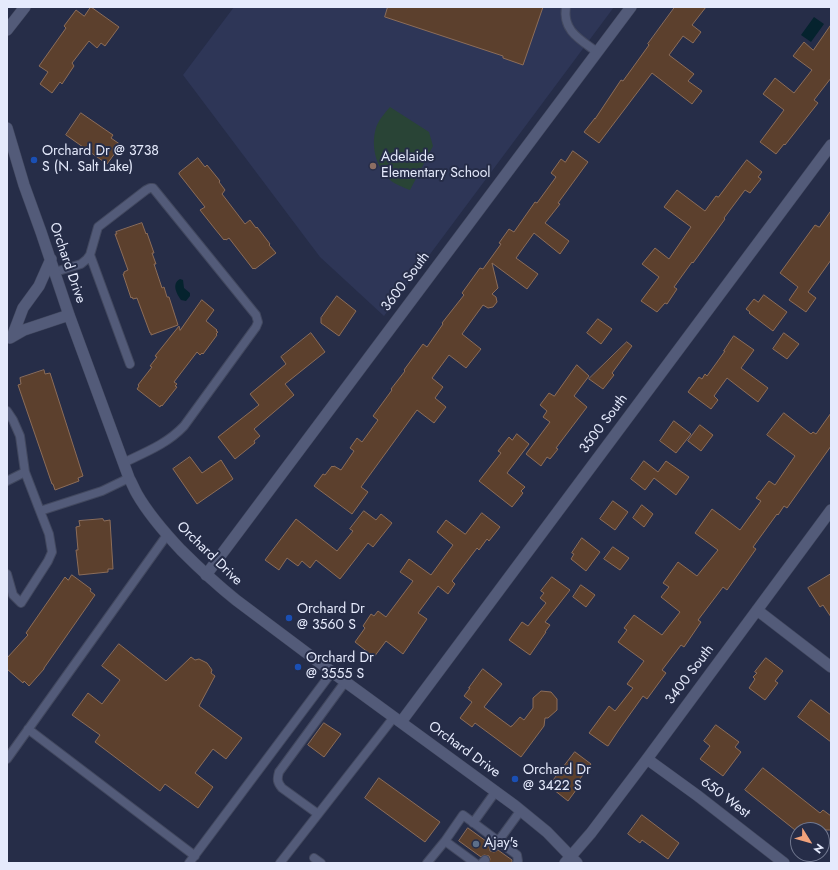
<!DOCTYPE html>
<style>
body{margin:0}
#map{position:relative;width:838px;height:870px;overflow:hidden;background:#262d48;font-family:Jost,sans-serif}
canvas{display:block}
.frame{position:absolute;inset:0;border:8px solid #e5eafc;pointer-events:none}
.north{position:absolute;left:790px;top:822px;width:40px;height:40px;box-sizing:border-box;background:#262d48;border:1px solid #727990;border-radius:50%;rotate:127deg;font-size:11px;font-weight:700;line-height:16px;text-align:center;color:#e5eafc}
.north::after{content:'';display:block;margin:auto;width:14px;height:18px;background:#f1a27b;clip-path:polygon(50% 0,100% 100%,50% 72%,0 100%)}
</style>
<div id="map">
<canvas width="838" height="870"></canvas>
<div class="frame"></div>
<div class="north">N</div>
</div>
<script>
const g = document.querySelector('canvas').getContext('2d');
g.lineJoin = 'round';
function paint(path, color) { g.fillStyle = color; g.fill(path, 'evenodd'); }
function strokePath(path, color, width, dash) { g.strokeStyle = color; g.lineWidth = width; g.lineCap = dash ? 'butt' : 'round'; g.setLineDash(dash || []); g.stroke(path); }
function drawText(font, color, halo, rows, align = 'center') {
  g.font = font + ' Jost,sans-serif'; g.lineWidth = 4; g.setLineDash([]); g.textBaseline = 'middle'; g.strokeStyle = halo; g.fillStyle = color; for (const [text, x, y, turn = 0] of rows) {
    g.save(); g.translate(x, y); g.rotate((+turn || 0) * Math.PI / 180); g.textAlign = isNaN(turn) ? turn : align; if (halo) g.strokeText(text, 0, 0); g.fillText(text, 0, 0); g.restore();
  }
}
paint(new Path2D(`
 M234,7H614L384,316L320,257L183,75Z`), '#2e3657');
paint(new Path2D(`
 M390,107L429,132L433,146L410,190C403,187 396,185 390,180C375,166 370,144 377,125C380,118 385,113 390,107Z`), '#294436');
paint(new Path2D(`
 M814,17L824,24L811,42L801,35Z
 M180,279L183,280L184,288L190,293V296L186,301L181,300C177,294 171,284 180,279Z`), '#05232e');
const building = new Path2D(`
 M91,7L119,27L105,46L101,43L97,48L89,41L72,63L74,66L62,84L60,82L52,93L40,84L48,72L39,66L66,28L64,26L76,10L84,16Z
 M388,7H543L523,65L503,58V56L385,17Z
 M675,7H706L692,25L701,32L693,43L683,36L669,55L694,74L688,81L702,91L692,104L652,73L599,143L584,132L595,118V119L621,80L623,81L631,70L649,45L648,44Z
 M831,25V78L814,100L818,103L785,145L784,144L776,154L760,142L784,110L763,94L775,78L794,93L812,70L793,56L804,42L813,50Z
 M81,113L113,135L111,138L121,145L107,164L66,135Z
 M573,151L588,162L558,203L560,204L545,223L569,241L560,254L534,233L516,258L538,274L527,289L492,263L498,288L492,294L496,297L497,302L493,307L488,308L483,305L462,334L481,349L466,368L449,355L432,378L443,387L435,398L446,407L434,423L417,410L361,487L368,492L352,514L314,486L323,474L325,475L332,466L333,467L334,466L341,470L354,451L350,448L357,438L362,442L378,420L373,416L392,390L391,389L405,371L404,370L423,344L427,347L443,324L442,323L464,295L462,293L480,268L483,269L501,244L499,243L509,229L514,232L535,202L537,203L556,177L551,173L561,159L565,162Z
 M198,158L205,167L207,165L220,181L219,182L225,190L222,194L245,224L250,220L256,228L257,227L270,244L269,245L276,253L255,269L254,268L253,269L229,238L226,240L225,239L224,240L215,229L200,210L205,207L179,174V173Z
 M747,160L762,172L758,177L761,179L750,193L745,190L724,218L725,219L693,263L692,262L674,287L677,289L667,304L665,303L657,312L641,301L659,277L642,264L655,248L669,259L691,227L664,207L677,190L705,211L716,196L718,197Z
 M831,211V260L808,292L816,298L806,312L789,300L798,287L780,273L815,225L819,227Z
 M142,223L146,234L147,233L154,253H152L156,264H154L162,288L164,287L167,297H169L178,325L151,335V333H150L137,298L133,299L132,297L131,298L123,274H124V272L128,270L115,234H117L116,232Z
 M764,295L787,312L773,331L749,313L750,312L746,309L754,299L758,302Z
 M337,296L356,311L339,336L321,323V318Z
 M202,300L214,310L206,321L217,330L216,331L218,332L216,334L217,335L203,354L202,353L200,355L197,352L174,382L177,384L175,386L177,387L162,406L161,405L160,407L137,389L139,386L138,385L152,367L150,366L157,357L155,356L179,326L180,330Z
 M598,319L612,329L601,344L587,333Z
 M311,333L325,352L285,384L294,395L254,429L260,436L254,441L255,443L235,459L218,437L259,405L250,394L286,364L281,357Z
 M784,333L799,344L787,359L773,349Z
 M734,336L754,350L741,368L768,388L758,402L727,378L714,396L718,400L711,409L688,392L699,377L702,379L705,374L707,376L725,351H724Z
 M627,342L632,346L612,373L614,375L603,389L589,379Z
 M577,365L589,376L574,396L587,407L556,448L558,449L550,459L547,457L541,466L526,454L550,422L543,417L547,411L540,405L549,393L554,396Z
 M44,370L45,374L50,373L83,476L78,478L79,481L55,490L53,484H52L18,385L21,384L20,378Z
 M784,413L811,434L813,432L816,434L831,413V446L787,508L784,506L778,515L777,514L753,547L756,549L727,590L723,587L698,620L701,622L684,647L681,645L662,670L666,673L647,699L643,696L618,731L608,746L606,745L589,733L609,706L615,711L633,688L627,684L644,661L618,642L627,630L624,628L634,615L662,635L680,612L661,597L669,587L663,583L678,562L697,576L718,550L695,533L712,509L740,530L761,501L756,498L769,481L775,485L795,456L767,435Z
 M674,421L691,434L676,453L660,441Z
 M700,425L713,435L701,451L688,441Z
 M517,434L529,444L507,473L525,487L521,491L523,493L512,507L479,481L501,453L498,451L509,437L512,440Z
 M190,457L202,473L221,460L233,479L197,504L173,469Z
 M644,461L658,472L666,461L689,477L676,495L654,478L645,490L631,479Z
 M613,501L628,512L615,530L600,519Z
 M642,505L653,514L644,527L633,518Z
 M364,511L376,520L381,514L392,523L373,547L368,543L340,579L316,560L310,568L302,561L298,566L287,558L279,570L265,560L296,519L337,551L353,531L350,529Z
 M482,513L500,527L489,541L487,539L479,550L477,548L452,581L455,584L448,594L438,586L418,613L427,619L403,654L386,641L374,657L355,642L365,628L363,626L371,614L374,616L378,611L386,617L413,581L400,572L409,559L431,575L453,545L437,532L446,520L465,534Z
 M103,519L104,521L110,520L113,569H108V572L79,575L76,550H78L76,527L80,526L79,521Z
 M582,538L600,552L586,571L571,559L574,554L572,553Z
 M613,547L629,558L620,570L604,559Z
 M831,574V617L823,605L820,607L808,588Z
 M72,575L91,589L90,591L95,595L44,668V669L29,686L24,681L23,683L7,669V658L28,635L26,633L65,577L68,580Z
 M552,577L570,590L545,622L550,625L545,632H546L530,655L509,640L522,622L528,626L546,603L540,598L544,593L541,591Z
 M581,585L595,595L586,607L573,597Z
 M119,644L166,681L191,657L195,660L199,659L207,663L212,670L211,673L215,676L199,706L242,738L226,759L213,749L195,773L213,787L198,808L165,784L160,791L95,742L100,735L72,715L88,693L102,704L120,680L102,666Z
 M766,658L783,671L775,681L778,683L765,700L749,688L755,679L753,677L757,673L755,672Z
 M483,669L502,684L484,707L511,727V726H512L520,717L524,720L533,708V698L541,691L551,692L557,699V710L548,718H545L544,726L521,757L475,723L472,727L460,718L472,702L464,696L470,688H469Z
 M811,700L831,715V742L798,717Z
 M324,723L341,734L324,757L308,745Z
 M716,725L739,742L735,747L741,752L723,776L700,759L710,746L704,741Z
 M575,752L591,764L577,783L579,786L568,801L549,786Z
 M763,768L820,813L823,810L831,816V830H795L745,790Z
 M379,778L440,822L425,842L365,798Z
 M642,815L679,843L668,859L642,840L640,843L628,834Z
 M468,828L490,844L489,847L490,851L494,852L498,850L512,860V863H489L490,859L489,856L484,855L481,857L459,841Z`);
paint(building, '#5c402d');
strokePath(building, '#8c6d59', 1);
const service = new Path2D(`
 M566,7C562,31 581,40 597,52
 M90,255L130,364
 M55,272L81,264L87,259L90,255L98,227L146,190L150,188H153L256,315L258,322L256,327L184,426C167,444 146,452 123,463
 M7,411L13,420L20,436L25,472L40,511L102,491L129,478
 M7,481L25,472
 M7,574L13,595L21,603L48,561L52,552L49,534L40,511
 M28,729L195,856
 M7,759L167,535
 M318,814L282,788C277,782 277,779 279,772L345,682
 M473,823L496,791
 M494,847L521,810
 M314,858L321,863
 M189,863L332,672
 M280,863L394,717
 M427,863L445,841
 M475,863L445,841L463,815L517,855L518,861L517,863
 M482,863L485,860`);
const minor = new Path2D(`
 M206,575L631,7
 M757,610L831,667
 M401,722L831,145
 M647,759L698,796L784,863
 M565,863L591,833L647,759L831,510`);
const tertiary = new Path2D(`
 M7,30L25,7`);
const secondary = new Path2D(`
 M7,128L24,185L41,232L69,315L129,478C132,483 134,489 137,494C149,515 165,533 181,550C199,568 216,584 236,600L332,672L514,805L547,832L577,863
 M12,337L23,308L39,286L51,259
 M10,338L24,330L69,315`);
strokePath(service, '#42485f', 10);
strokePath(minor, '#42485f', 12);
strokePath(tertiary, '#42485f', 12);
strokePath(secondary, '#42485f', 12);
strokePath(service, '#535b79', 8);
strokePath(minor, '#535b79', 11);
strokePath(tertiary, '#535b79', 11);
strokePath(secondary, '#535b79', 11);
for (const [x, y, r, color] of [
 [34,160,4,"#1a4fb4"],
 [373,166,4,"#8d6e63"],
 [289,618,4,"#1a4fb4"],
 [298,667,4,"#1a4fb4"],
 [515,779,4,"#1a4fb4"],
 [476,844,4,"#5c6f8a"]
]) { const dot = new Path2D(); dot.arc(x, y, r, 0, 2 * Math.PI); g.fillStyle = color; g.fill(dot); strokePath(dot, '#262d48', 1.5); }
drawText('14px', '#e5eafc', '#262d48', [
 ["Orchard Dr @ 3738",42,152],
 ["S (N. Salt Lake)",42,168],
 ["Adelaide",381,158],
 ["Elementary School",381,174],
 ["Orchard Dr",297,610],
 ["@ 3560 S",297,626],
 ["Orchard Dr",306,659],
 ["@ 3555 S",306,675],
 ["Orchard Dr",523,771],
 ["@ 3422 S",523,787],
 ["Ajay's",484,844]
], 'left');
drawText('14px', '#e5eafc', '#262d48', [
 ["Orchard Drive",67,263,71],
 ["3600 South",406,282,-53],
 ["3500 South",604,424,-53],
 ["Orchard Drive",209,554,44],
 ["3400 South",690,675,-53],
 ["Orchard Drive",464,750,36],
 ["650 West",725,798,37]
]);
</script>
